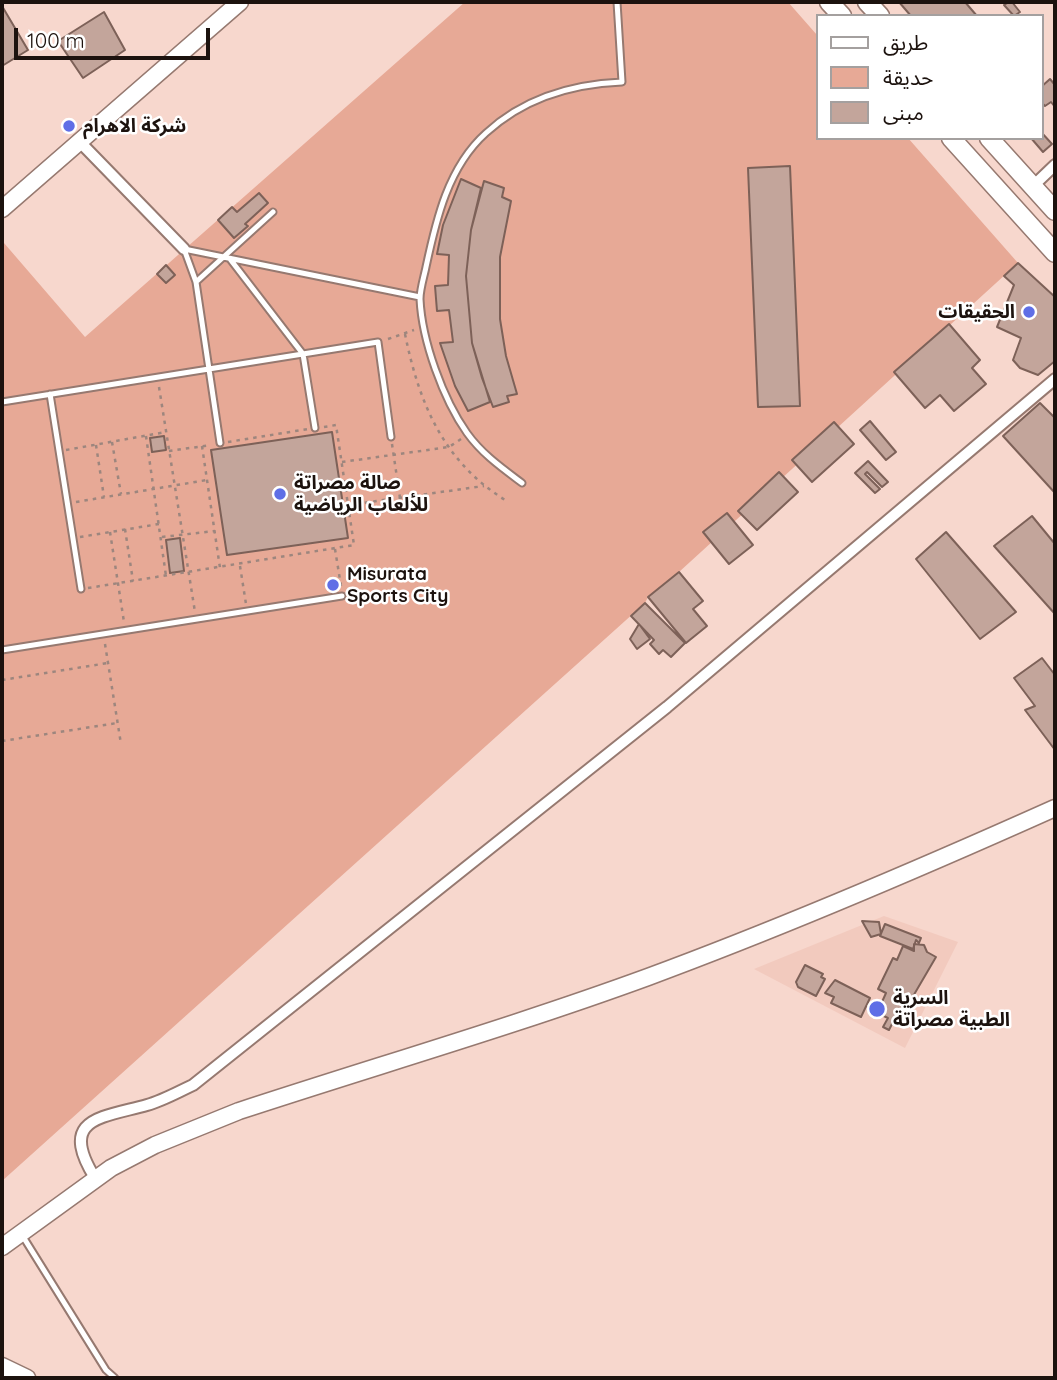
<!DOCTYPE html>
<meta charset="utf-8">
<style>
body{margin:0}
#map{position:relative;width:1057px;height:1380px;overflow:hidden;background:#f7d7cd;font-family:Quicksand,"Noto Sans Arabic",sans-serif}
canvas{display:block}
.frame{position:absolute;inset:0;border:4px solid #1c120e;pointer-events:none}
.legend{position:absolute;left:816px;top:14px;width:228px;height:126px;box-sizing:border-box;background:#fff;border:2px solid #a4a09f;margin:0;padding:9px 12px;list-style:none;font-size:21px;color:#1c120e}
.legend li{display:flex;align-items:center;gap:14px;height:35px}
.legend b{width:35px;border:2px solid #a4a09f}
.scale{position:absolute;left:14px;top:28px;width:196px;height:32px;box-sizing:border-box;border:4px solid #1c120e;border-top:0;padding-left:9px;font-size:21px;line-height:24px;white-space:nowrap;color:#1c120e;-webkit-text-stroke:5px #fff;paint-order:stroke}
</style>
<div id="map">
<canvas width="1057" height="1380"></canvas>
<div class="frame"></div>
<ul class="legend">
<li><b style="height:9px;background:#fff"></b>طريق</li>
<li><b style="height:19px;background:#e7a996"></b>حديقة</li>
<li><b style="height:19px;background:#c3a59b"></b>مبنى</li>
</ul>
<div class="scale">100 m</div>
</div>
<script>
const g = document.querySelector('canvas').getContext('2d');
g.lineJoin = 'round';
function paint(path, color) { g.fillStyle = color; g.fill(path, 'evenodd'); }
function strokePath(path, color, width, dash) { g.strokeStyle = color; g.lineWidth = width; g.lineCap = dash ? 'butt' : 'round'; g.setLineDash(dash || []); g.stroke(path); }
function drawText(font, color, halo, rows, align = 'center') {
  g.font = font + ' Quicksand,"Noto Sans Arabic",sans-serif'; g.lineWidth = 5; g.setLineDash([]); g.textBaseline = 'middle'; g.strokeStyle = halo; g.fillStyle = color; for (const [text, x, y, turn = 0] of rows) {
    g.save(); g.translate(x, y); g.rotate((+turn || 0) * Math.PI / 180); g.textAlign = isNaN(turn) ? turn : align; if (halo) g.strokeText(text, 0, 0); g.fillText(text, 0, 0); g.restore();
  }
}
paint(new Path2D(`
 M884,916L958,942L905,1048L754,969Z`), '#f2cabe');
paint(new Path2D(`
 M465,2H788L817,35V138H908L1018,263L679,572L648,597L645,603L2,1181V246L4,243L85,337Z`), '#e7a996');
const building = new Path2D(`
 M899,2H965L977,16H911Z
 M1009,2H1012L1020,12L1014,16L1004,5Z
 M2,6L28,50L2,66Z
 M104,12L125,50L83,78L58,41Z
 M1050,79L1055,85V107L1051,102L1045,106L1041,102V87Z
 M1041,132L1052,144L1043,152L1031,138H1041Z
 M790,166L800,406L758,407L748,168Z
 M461,179L481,188L471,230L466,276L472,343L490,402L468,411L455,386L440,343L453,342L449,310L437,311L435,286L448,285L449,255L437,254L443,225Z
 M484,181L504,188L502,197L511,201L500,257V319L506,356L517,394L507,396L509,402L493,407L482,378L472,343L466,276L471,230Z
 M259,193L268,203L245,224L248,226L234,238L218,220L232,207L237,212Z
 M1018,263L1055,297V361L1038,375L1020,368L1013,360L1021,338L997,327L1014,285L1004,276Z
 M166,265L175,275L166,283L157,274Z
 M949,324L980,360L972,368L986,384L954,411L940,395L925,408L894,372Z
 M1040,403L1055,418V493L1003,436Z
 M870,421L896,452L886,460L860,430Z
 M834,422L854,444L812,482L792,460Z
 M332,432L348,538L227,555L211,450Z
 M164,436L166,450L152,452L150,438Z
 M868,461L888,482L882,487L867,472L865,474L880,489L875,493L855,473Z
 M779,472L798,492L757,530L738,511Z
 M727,513L753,545L729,564L703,532Z
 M1032,516L1055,544V614L994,546Z
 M946,532L1016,612L980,639L916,559Z
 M180,538L184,571L170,573L166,540Z
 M679,572L703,601L693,609L707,626L686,643L648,597Z
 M645,603L685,643L671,657L663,650L659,654L650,644L654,640L631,616Z
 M639,624L650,639L637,649L630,639Z
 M1042,658L1055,675V750L1025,710L1035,706L1014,678Z
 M862,921L879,922L881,934L871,937Z
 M885,924L921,938L919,943L916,940L913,949L880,936Z
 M914,944L924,945L927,952L936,957L905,1010L909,1014L904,1027L893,1022L889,1030L883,1027L888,1018L877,1013L886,993L878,989L893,958L897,960L903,946L914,951Z
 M805,965L823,974L821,977L825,979L816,996L798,987L796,982Z
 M835,980L870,998L861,1017L831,1003L834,997L825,993Z`);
paint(building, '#c3a59b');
strokePath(building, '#7d6158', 2);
const lane = new Path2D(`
 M184,249L420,297
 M184,249L196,282L220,443
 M230,259L303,354L315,428
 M196,282L273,212
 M50,394L81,589
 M2,402L378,342L391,437
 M522,483C502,468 482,454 467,433C443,399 422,341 420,299C420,289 424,277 426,267C436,220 448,167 486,133C523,99 572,84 622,82L617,2
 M2,650L342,596
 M22,1235L106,1370L115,1378`);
const street = new Path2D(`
 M78,140L184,249
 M1032,187L1055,165
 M95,1178C58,1118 100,1118 147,1105C162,1101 178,1092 193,1085L667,707L1055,379`);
const secondary = new Path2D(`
 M2,209L240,2
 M2,1247L111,1168L155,1145L239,1111C376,1066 514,1026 648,977C786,926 921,868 1055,808
 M2,1366L27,1378`);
const primary = new Path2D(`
 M829,2L842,16
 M867,2L880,16
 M951,138L1055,253
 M989,138L1055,211`);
strokePath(lane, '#967970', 9);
strokePath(street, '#967970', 14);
strokePath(secondary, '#967970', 19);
strokePath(primary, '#967970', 21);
strokePath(new Path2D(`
 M405,334C419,403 443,461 505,500
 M388,339L414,330
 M159,387L195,612
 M146,436L166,576
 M112,442L121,494
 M228,442L308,429
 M392,444L400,498
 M96,445L104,497
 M202,446L220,568
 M66,450L166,432
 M169,451L211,445
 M342,462L449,447L461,439
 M76,502L207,480
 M348,505L484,486
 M125,529L133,581
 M110,532L124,622
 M80,537L159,524
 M162,537L215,531
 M335,549L341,586
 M240,566L246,604
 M88,588L354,545L336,425L324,427
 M105,644L121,744
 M2,680L108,663
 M2,741L117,723`), '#9d867e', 2.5, [3.5, 5]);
strokePath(lane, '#fff', 5);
strokePath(street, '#fff', 10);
strokePath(secondary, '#fff', 16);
strokePath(primary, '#fff', 18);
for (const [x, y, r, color] of [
 [69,126,7,"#5f6ee6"],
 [1029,312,7,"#5f6ee6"],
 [280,494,7,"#5f6ee6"],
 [333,585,7,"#5f6ee6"],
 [877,1009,9,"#5f6ee6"]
]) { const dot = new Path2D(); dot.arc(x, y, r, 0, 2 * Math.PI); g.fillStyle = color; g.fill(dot); strokePath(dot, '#fff', 2.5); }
drawText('bold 19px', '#1c120e', '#fff', [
 ["شركة الاهرام",83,126],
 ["الحقيقات",1015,312,"right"],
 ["صالة مصراتة",294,483],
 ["للألعاب الرياضية",294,505],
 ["Misurata",347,574],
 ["Sports City",347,596],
 ["السرية",893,998],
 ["الطبية مصراتة",893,1020]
], 'left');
</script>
